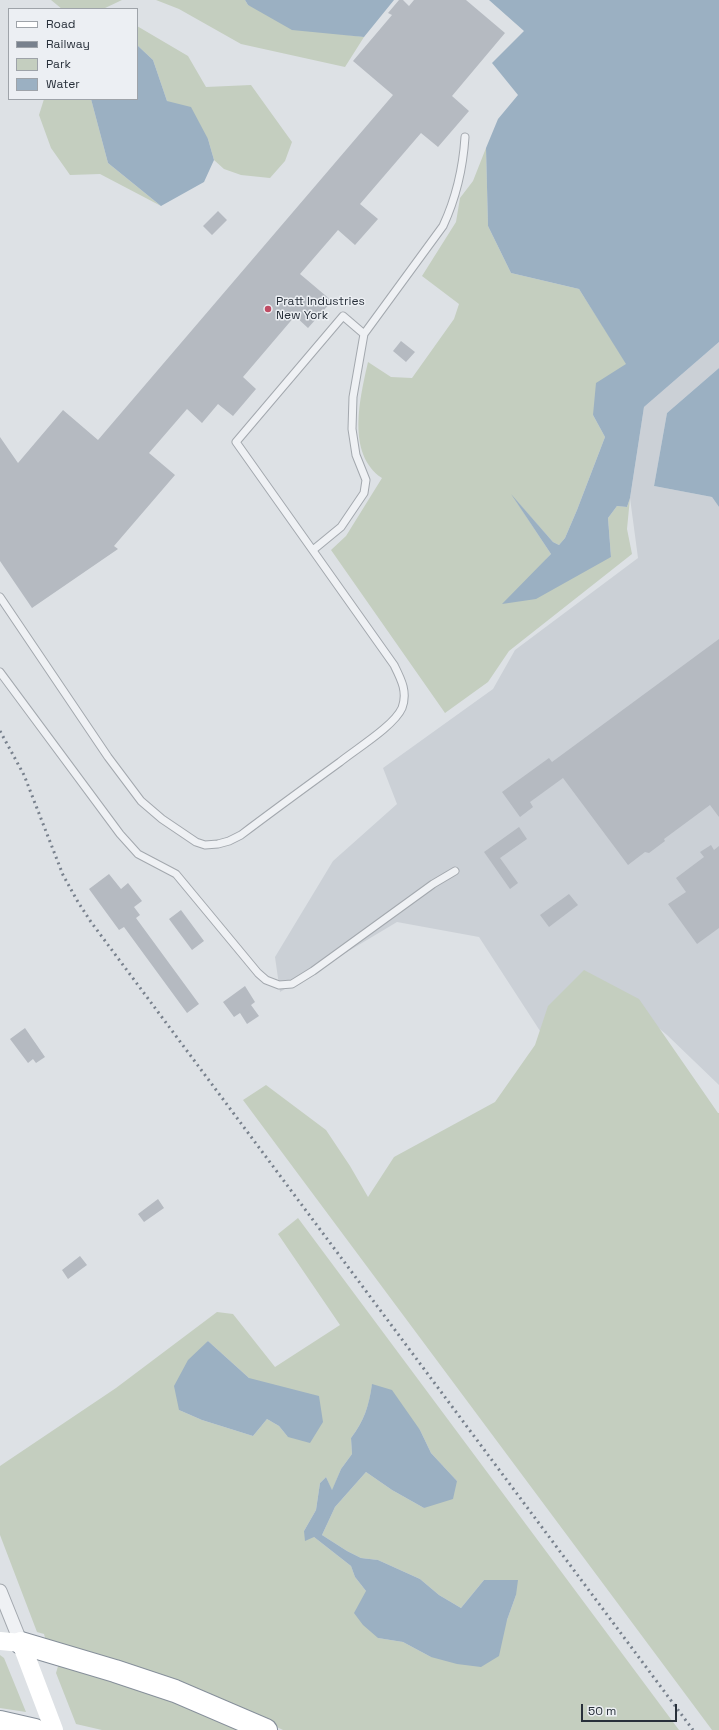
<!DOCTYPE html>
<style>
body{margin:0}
#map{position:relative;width:719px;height:1730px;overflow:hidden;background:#dde1e5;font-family:"Space Grotesk",sans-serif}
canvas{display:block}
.legend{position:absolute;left:8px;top:8px;width:130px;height:92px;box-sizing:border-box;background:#eceff3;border:1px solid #9ea3a9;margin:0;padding:5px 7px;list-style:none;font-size:12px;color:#28303a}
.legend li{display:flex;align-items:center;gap:8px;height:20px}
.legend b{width:20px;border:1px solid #9ea3a9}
.scale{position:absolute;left:581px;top:1704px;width:96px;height:18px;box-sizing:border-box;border:2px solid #28303a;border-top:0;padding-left:5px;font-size:12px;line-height:14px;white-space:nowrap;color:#28303a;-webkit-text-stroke:3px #eceff3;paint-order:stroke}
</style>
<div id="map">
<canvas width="719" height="1730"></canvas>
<ul class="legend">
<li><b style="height:5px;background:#fff"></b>Road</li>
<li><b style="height:5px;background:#78818d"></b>Railway</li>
<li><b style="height:11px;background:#c4cebf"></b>Park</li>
<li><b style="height:11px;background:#9bb0c2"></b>Water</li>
</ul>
<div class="scale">50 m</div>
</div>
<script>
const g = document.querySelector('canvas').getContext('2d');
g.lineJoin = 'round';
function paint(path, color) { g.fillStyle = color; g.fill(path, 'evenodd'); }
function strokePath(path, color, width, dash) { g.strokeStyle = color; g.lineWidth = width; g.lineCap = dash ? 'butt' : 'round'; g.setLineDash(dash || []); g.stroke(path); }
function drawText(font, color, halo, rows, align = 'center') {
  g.font = font + ' "Space Grotesk",sans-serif'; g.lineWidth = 3; g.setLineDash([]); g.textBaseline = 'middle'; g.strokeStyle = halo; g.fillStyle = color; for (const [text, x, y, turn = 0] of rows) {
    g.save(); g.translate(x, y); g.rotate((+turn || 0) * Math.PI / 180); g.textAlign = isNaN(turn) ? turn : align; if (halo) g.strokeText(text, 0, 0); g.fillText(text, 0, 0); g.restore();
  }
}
paint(new Path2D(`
 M719,342V368L667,413L654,486L712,497L719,507V1085L667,1035L597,977L542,1034L479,937L397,922L280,992L275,957L333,861L397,804L383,768L493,689L515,650L638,558L630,498L644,407Z`), '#cbd0d6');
paint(new Path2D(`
 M51,0H122L103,9H62Z
 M156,0H245L248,5L333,33L364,37L345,67L241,44L179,9Z
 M137,26L188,56L206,87L251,85L292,142L285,161L270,178L241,175L224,169L214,160L208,139L167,101L153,60L137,45Z
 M44,99H91L108,163L161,206L100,174L70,175L51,148L39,115Z
 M486,148L488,226L511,273L579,289L627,364L593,415L605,437L577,510L565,538L559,545L553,542L514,498L551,554L536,571L611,557L608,518L617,506L627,507L630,498L627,529L632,554L509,651L488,682L445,713L331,550L346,536L382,478C346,454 360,398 368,362L391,377L412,378L454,319L459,304L422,276L456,222L460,198L473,181Z
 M584,970L639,999L718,1113H719V1730H712L243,1100L266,1085L326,1130L350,1166L368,1197L394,1157L495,1102L535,1045L548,1006Z
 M298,1218L679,1730H283L211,1695L47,1645L44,1634L37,1632L0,1535V1466L116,1388L217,1312L233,1314L275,1367L340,1325L278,1234ZM208,1341L249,1378L288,1437L279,1426L267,1419L253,1436L202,1420L179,1410ZM372,1385L420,1430L431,1453L457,1481L424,1508L392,1490L366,1472L335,1507L322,1535L347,1551L361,1558L378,1560L420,1579L439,1595L461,1608L484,1580L516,1595L507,1620L431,1657L403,1642L378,1638L366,1591L355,1577L351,1566L314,1537L304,1531L316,1510L320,1483L326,1477L332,1491L341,1469L352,1454L351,1438C364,1421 369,1406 372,1385Z
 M0,1655L4,1658L26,1712L0,1708Z
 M59,1663L144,1690L242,1730H102L76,1724L56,1673Z`), '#c4cebf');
paint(new Path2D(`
 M245,0H394L364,37L292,30L248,5Z
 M489,0H719V342L644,407L630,498L627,507L617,506L608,518L611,557L536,599L502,604L551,554L511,494L553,542L559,545L565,538L577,510L605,437L593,415L596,383L626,364L579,289L511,273L488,226L486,148L498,119L518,95L492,63L524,31Z
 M137,45L153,60L167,101L191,107L208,139L214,160L204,182L161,206L108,163L91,99H137Z
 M719,368V507L712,497L654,486L667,413Z
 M208,1341L249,1378L319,1396L323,1422L310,1443L288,1437L279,1426L267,1419L253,1436L202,1420L179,1410L174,1386L188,1360Z
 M372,1384L392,1390L420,1430L431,1453L457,1481L453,1499L424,1508L392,1490L366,1472L335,1507L322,1535L347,1551L361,1558L378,1560L420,1579L439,1595L461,1608L484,1580H518L516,1595L507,1620L499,1656L481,1667L457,1664L431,1657L403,1642L378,1638L363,1625L354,1613L366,1591L355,1577L351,1566L314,1537L305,1541L304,1531L316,1510L320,1483L326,1477L332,1490L341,1469L352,1454L351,1438C364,1421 369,1406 372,1384Z`), '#9bb0c2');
paint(new Path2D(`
 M399,0H403L409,6L414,0H466L505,33L452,96L469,111L438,147L421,133L360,204L378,219L355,245L338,230L300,274L332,301L308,328L295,316L243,377L256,389L233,416L218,404L202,423L187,409L149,453L175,475L114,546L118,549L32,608L0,561V437L18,463L63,410L98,440L393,95L353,61L392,15L388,13Z
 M218,211L227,220L212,235L203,226Z
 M401,341L415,352L406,362L393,351Z
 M719,639V817L710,805L664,839L665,841L649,853L645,852L628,865L563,778L530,802L533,807L520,817L502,792L549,758L552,762Z
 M519,827L527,839L500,858L518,883L510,889L484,852Z
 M711,845L714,850L719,846V928L697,944L668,904L686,892L676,878L704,857L700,852Z
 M109,874L121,889L128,883L142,901L134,907L140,915L136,918L199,1004L187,1013L124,927L119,930L89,889Z
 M569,894L578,905L549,927L540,915Z
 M181,910L204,941L192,950L169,919Z
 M245,986L255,1002L251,1005L259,1016L247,1024L240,1013L234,1017L223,1002Z
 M25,1028L45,1057L36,1063L33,1059L28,1063L10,1039Z
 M158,1199L164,1208L144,1222L138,1214Z
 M80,1256L87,1265L68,1279L62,1270Z`), '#b5bac1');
const lane = new Path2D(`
 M364,334L443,226C456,198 463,168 465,137
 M0,597L108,757L141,801L162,819L196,842L205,845L218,844L229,841L241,835C274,810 307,786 340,762C356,749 394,726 402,708C408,692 401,679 394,665L236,442L343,316L364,334L353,397L352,429L356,455L366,480L364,493L341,527L313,550
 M0,672L120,834L138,854L176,874L258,973L266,980L279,985L292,984L313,971L433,884L455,871`);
const street = new Path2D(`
 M0,1591L21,1643`);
const highway = new Path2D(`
 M21,1643L115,1671L175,1691L266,1730
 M0,1722L35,1730`);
strokePath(lane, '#a3a8ae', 9);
strokePath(street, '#a3a8ae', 15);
strokePath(highway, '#868f9a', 24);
strokePath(lane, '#eff1f4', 7);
strokePath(street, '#eff1f4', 13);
strokePath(new Path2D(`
 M0,1641L21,1643L54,1730`), '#fff', 18);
strokePath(highway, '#fff', 22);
strokePath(new Path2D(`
 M0,731L24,775L63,875L78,902L91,922L693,1730`), '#78818d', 3, [2, 4]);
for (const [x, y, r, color] of [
 [268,309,4,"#c04c64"]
]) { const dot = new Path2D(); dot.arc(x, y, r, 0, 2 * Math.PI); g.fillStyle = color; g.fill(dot); strokePath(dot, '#eceff3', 1.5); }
drawText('12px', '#28303a', '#eceff3', [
 ["Pratt Industries",276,302],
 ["New York",276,316]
], 'left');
</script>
